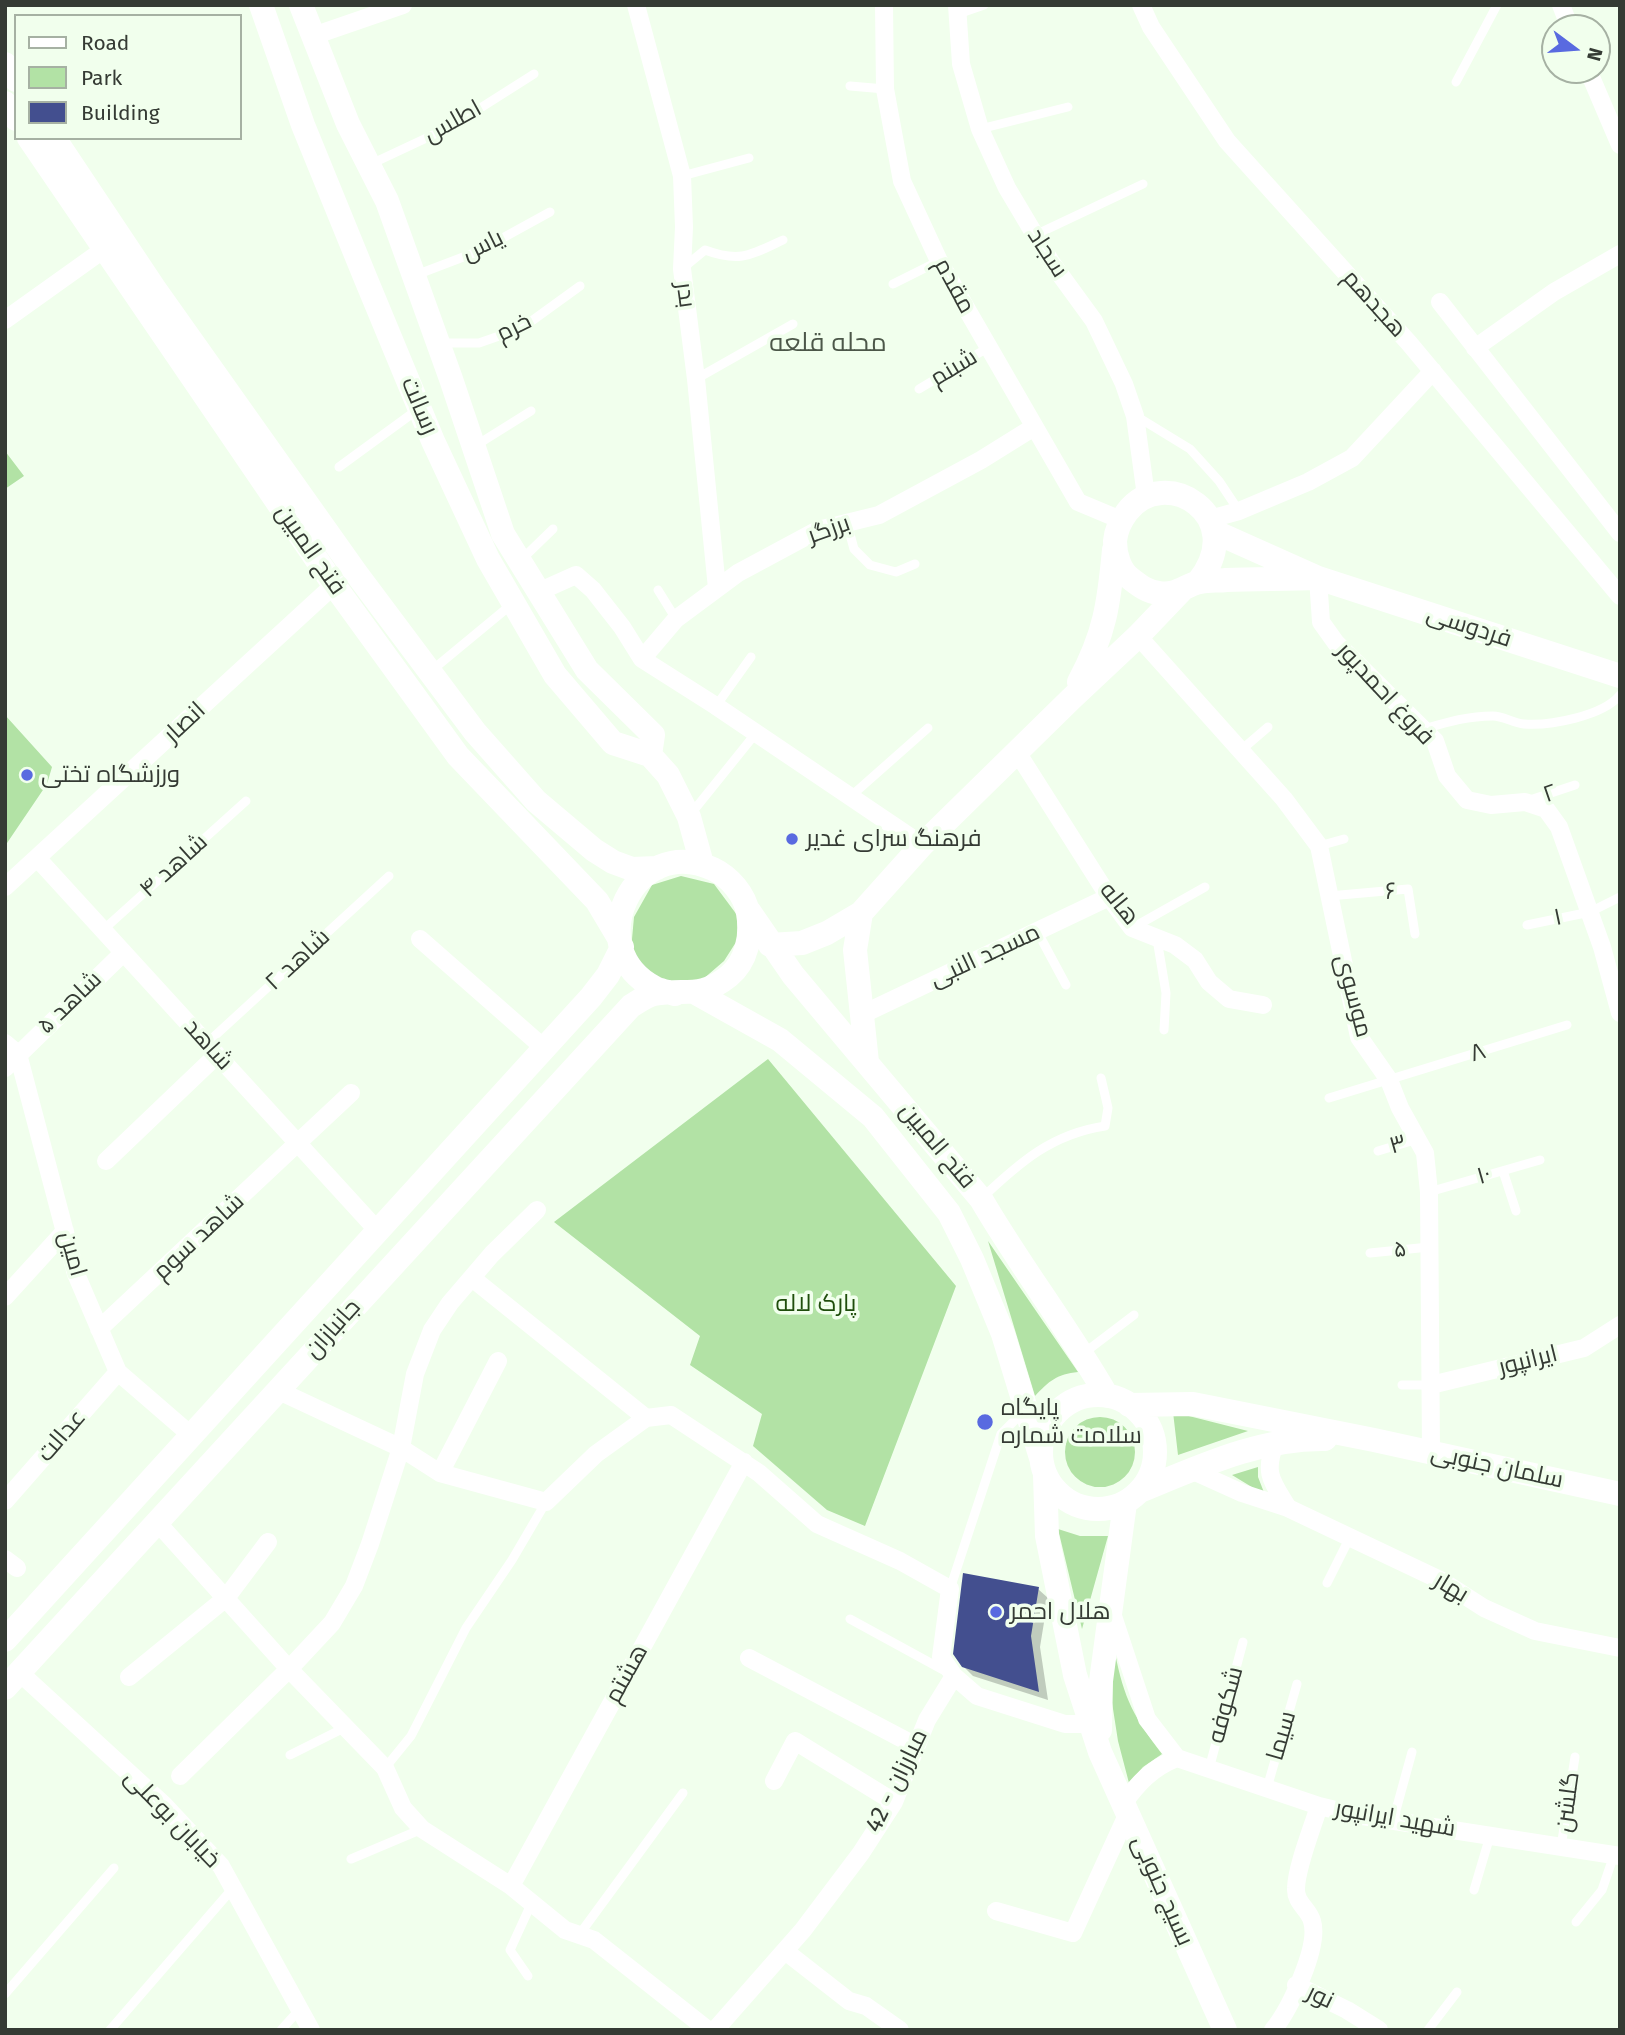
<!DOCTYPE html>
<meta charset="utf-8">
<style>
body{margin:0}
#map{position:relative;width:1625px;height:2035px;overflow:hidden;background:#f1ffed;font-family:"Fira Sans",sans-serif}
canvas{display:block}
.frame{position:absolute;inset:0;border:7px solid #353b34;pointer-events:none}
.legend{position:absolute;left:14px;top:14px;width:228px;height:126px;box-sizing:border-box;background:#f1ffed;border:2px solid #a6b1a3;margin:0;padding:9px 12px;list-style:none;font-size:21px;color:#353b34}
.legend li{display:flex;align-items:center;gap:14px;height:35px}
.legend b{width:35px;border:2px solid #a6b1a3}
.north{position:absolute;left:1541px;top:14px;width:70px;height:70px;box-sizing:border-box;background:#f1ffed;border:2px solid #a6b1a3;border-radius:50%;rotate:106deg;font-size:19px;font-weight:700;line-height:28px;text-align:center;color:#353b34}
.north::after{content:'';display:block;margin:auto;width:24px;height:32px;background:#596ae0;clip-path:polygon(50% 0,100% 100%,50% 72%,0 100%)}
</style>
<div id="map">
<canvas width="1625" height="2035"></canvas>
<div class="frame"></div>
<ul class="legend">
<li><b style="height:9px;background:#fff"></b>Road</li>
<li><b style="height:19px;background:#b2e2a5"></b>Park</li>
<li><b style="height:19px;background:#434f8f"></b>Building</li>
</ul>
<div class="north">N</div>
</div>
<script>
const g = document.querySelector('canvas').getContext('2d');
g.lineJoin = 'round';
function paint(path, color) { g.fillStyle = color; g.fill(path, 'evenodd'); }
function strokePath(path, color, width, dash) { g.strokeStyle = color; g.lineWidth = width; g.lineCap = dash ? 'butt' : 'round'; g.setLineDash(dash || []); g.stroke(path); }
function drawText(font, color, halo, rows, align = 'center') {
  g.font = font + ' "Fira Sans",Cairo,sans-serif'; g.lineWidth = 7; g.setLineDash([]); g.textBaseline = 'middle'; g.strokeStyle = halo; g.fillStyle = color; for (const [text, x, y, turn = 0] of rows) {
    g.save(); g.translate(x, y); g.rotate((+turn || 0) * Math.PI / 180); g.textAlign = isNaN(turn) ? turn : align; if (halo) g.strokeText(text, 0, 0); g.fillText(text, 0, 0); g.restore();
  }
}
paint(new Path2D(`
 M5,451L24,476L5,489Z
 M5,715L52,767L47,784L5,846Z
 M681,876L714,884L737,915L738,939L724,961L702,980L671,983L656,979L639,962L631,950L634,917L652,885Z
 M768,1059L956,1286L865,1526L827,1510L753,1446L762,1414L690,1365L700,1336L554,1222Z
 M988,1241L1078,1372C1057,1374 1049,1381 1035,1396Z
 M1173,1412L1248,1431L1178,1455Z
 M1065 1452a35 35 0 1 1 70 0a35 35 0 1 1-70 0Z
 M1258,1467V1477L1265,1495L1232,1475Z
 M1058,1529L1080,1536H1108L1082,1629Z
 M1115,1653C1124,1699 1134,1717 1162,1754L1143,1767L1129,1783L1118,1741L1111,1696Z`), '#b2e2a5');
paint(new Path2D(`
 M1038,1589L1048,1598L1040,1647L1048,1700L973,1676L963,1666Z`), '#0003');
paint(new Path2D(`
 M963,1573L1039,1587L1031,1636L1039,1692L962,1667L953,1654Z`), '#434f8f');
strokePath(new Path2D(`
 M958,14L984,5
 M1456,82L1497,5
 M850,86L885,89
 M980,129L1068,107
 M371,164L452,126L534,74
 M682,176L749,158
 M1035,235L1143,184
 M683,268L705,250C740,263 751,255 783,240
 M416,275L479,251L550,212
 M893,284L939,261
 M440,343H479L522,328L580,286
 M696,379L793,324
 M919,389L989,347
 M1136,416L1190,449L1219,481L1239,511
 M475,446L531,411
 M339,467L417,410
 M847,523L854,549L870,565L896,572L915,564
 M521,560L553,529
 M658,590L676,619
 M431,671L512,604
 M716,706L751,657
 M1424,729C1448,722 1468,716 1493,716C1503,716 1513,723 1524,724C1550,726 1603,716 1620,695
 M1240,751L1268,727
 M850,797L928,728
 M1530,800L1575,785
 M690,815L756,733
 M1319,846L1344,839
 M1329,896L1408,889L1415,934
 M1527,925L1590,912L1620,897
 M1134,927L1205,887
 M103,930L246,801
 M1037,931L1066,985
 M1157,939L1166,993L1164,1030
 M207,1043L389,876
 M1329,1098L1567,1025
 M1378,1151L1418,1139
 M1503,1171L1516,1211
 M1429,1192L1540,1160
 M982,1198C1020,1162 1052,1134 1105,1126L1108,1108L1101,1078
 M1370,1253L1429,1247
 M1084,1353L1134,1315
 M1402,1385H1431
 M1327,1583L1350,1537
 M950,1589L1001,1434L1023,1412
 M850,1619L947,1672
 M290,1755L346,1727
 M385,1768L411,1736L466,1628L512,1560L546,1502
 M1209,1769L1243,1642
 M1267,1788L1297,1684
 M1393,1821L1412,1752
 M1561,1847L1575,1757
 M351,1859L422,1829
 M1474,1890L1490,1836
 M1576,1922L1602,1890L1614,1855
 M579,1935L683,1793
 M528,1976L510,1950L532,1902
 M5,1994L114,1868
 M110,2030L233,1888
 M281,2030L300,2009
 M1428,2030L1457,1992`), '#fff', 9);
strokePath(new Path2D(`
 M636,5L682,176L684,227L682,269L696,379L717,588
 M884,5L885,89L902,181L939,261L1078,502L1121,520
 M957,5L961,64L980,129L1007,188L1051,262L1094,321L1124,384L1135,416L1146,496
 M1141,5L1151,27L1227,141L1409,343L1620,596
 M1561,5L1570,28
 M313,36L403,5
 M1588,70L1620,145
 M1440,302L1620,533
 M5,320L103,250
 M1475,348L1554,292L1620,254
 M1210,519L1239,511L1308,482L1352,458L1433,371
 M1318,578L1321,622L1336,643L1435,741L1447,776L1467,800L1491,805L1525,802L1546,809L1559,827L1602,947L1620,1013
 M538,592L576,575L593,590L622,627L642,659L716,706L922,845
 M1138,636L1284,799L1319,846L1359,1037L1389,1080L1400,1108L1425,1153L1429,1192L1431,1453
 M642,659L676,619L738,573L818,530L879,515L981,460L1034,427
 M1017,752L1109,897L1132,928L1175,945L1195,960L1209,982L1229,999L1263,1005
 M38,859L378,1231
 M5,887L334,585
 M420,939L544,1048
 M861,1015L1109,897
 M5,1043L18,1054L76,1274L118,1372L192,1436
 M5,1068L123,953
 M106,1161L217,1055
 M472,1278L646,1418
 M5,1297L65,1231
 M99,1329L351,1093
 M1431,1385L1584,1348L1620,1325
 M277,1390L401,1448L440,1473L546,1502L596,1454L646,1418L671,1415L759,1473L817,1524L900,1561L950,1589L941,1657L954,1676L977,1696L1065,1724H1091
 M1191,1470L1242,1493L1288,1508C1273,1483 1263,1474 1275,1444
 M440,1473L498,1361
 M5,1501L118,1372
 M1288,1508L1442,1581L1484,1608L1535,1631L1620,1648
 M157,1522L289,1669L385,1768L403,1808L422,1829L511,1886L565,1930L594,1940L708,2030
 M5,1559L17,1568
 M1113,1616L1147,1719L1177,1758
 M749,1658L916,1746
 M19,1672L164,1805L221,1866L311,2030
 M129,1677L226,1598L268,1542
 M1177,1758L1319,1806L1356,1815L1620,1856
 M180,1776L289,1669L332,1623L354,1586L370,1544L401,1448L415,1374L432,1330L450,1303L492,1254L537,1210
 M774,1781L795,1741L894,1802
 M1123,1804C1138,1783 1152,1768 1177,1758
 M511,1886L744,1462
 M996,1911L1073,1933L1127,1815
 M785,1951L849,2001L866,2006L900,2030
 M1296,1985L1347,2010L1379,2030
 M715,2030L803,1930L861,1853L894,1802L927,1720L954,1676
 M1273,2030C1290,2009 1320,1946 1312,1921C1309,1909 1295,1903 1296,1888C1297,1865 1312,1829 1319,1806`), '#fff', 18);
strokePath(new Path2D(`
 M261,5L303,125L365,277L433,441L488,559L555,675L613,743L650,755L668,775L689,817L702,864
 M301,5L348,124L387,201L451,379L503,534L587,670L653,735L650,755
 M5,64L16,80
 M5,103L16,119
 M29,138L334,585L458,756L597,901L619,938
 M54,138L154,288L356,573L475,732L536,801L594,850L613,862L632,869L657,868
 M1215,532L1318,578L1620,676
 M1198,582C1251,516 1164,463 1127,512C1121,520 1116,530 1115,541C1115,555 1120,571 1131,579C1140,586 1148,592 1159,593C1177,596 1185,585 1200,582C1208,580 1218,581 1226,580C1257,579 1287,579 1318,578
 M1079,682C1105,634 1109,603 1114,550
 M749,911L793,975L981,1199C1020,1266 1068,1328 1107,1396
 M861,913L855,950L867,1062
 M770,945L802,943L827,933L861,913L922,845L1071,699L1138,636L1181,591
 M696,993L780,1040L873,1117L949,1213L972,1259L1003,1334L1041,1458
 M1041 1452a57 57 0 1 1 114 0a57 57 0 1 1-114 0Z
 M1129,1405L1193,1404L1374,1440L1620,1494
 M1045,1475L1047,1536L1075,1675L1100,1752L1225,2030
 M1140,1491C1199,1467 1259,1438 1325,1439
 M5,1640L591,997L608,975L622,947
 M5,1688L631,1006C638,1002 645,996 654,994C686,988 699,1000 729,976C747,961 752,935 748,913C745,895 730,877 713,869C634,832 579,949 655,988C661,991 669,992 675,994
 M1100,1730L1101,1681L1125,1503`), '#fff', 24);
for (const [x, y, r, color] of [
 [27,775,7,"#596ae0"],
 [792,839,7,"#596ae0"],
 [985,1422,9,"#596ae0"],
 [996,1612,7,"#596ae0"]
]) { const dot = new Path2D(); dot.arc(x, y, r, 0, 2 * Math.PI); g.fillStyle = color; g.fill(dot); strokePath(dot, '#f1ffed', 2.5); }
drawText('24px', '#353b34', '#f1ffed', [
 ["اطلس",453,122,-29],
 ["یاس",483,246,-26],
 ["سجاد",1047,253,57],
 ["مقدم",954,286,61],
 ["بدر",685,295,82],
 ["هجدهم",1374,304,48],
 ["خرم",514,328,-26],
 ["شبنم",954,368,-31],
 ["رسالت",419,406,67],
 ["برزگر",829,530,-19],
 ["فتح المبین",310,550,55],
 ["فردوسی",1469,627,18],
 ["فروغ احمدپور",1385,694,47],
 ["انصار",185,723,-43],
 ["۲",1550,794,-19],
 ["شاهد ۴",174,866,-42],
 ["۶",1391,892,-3],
 ["هاله",1119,904,51],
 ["۱",1558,918,-12],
 ["مسجد النبی",985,956,-25],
 ["شاهد ۲",298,960,-43],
 ["موسوی",1353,996,75],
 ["شاهد ۵",70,1003,-44],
 ["شاهد",208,1045,48],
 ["۸",1478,1053,-17],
 ["۳",1398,1145,-16],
 ["فتح المبین",937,1146,50],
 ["۱۰",1484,1176,-16],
 ["شاهد سوم",199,1237,-43],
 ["۵",1400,1250,-6],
 ["امین",72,1254,74],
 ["جانبازان",333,1329,-48],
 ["ایرانپور",1528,1361,-14],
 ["عدالت",62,1436,-49],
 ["سلمان جنوبی",1497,1467,12],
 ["بهار",1451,1588,31],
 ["هشتم",627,1674,-61],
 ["شکوفه",1226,1705,-75],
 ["سیما",1282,1736,-74],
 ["مبارزان - 42",897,1781,-64],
 ["گلشن",1568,1802,-82],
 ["خیابان بوعلی",172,1819,46],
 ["شهید ایرانپور",1395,1819,10],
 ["بسیج جنوبی",1162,1891,66],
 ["نور",1320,1997,26]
]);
drawText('24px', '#353b34', '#f1ffed', [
 ["ورزشگاه تختی",41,775],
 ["فرهنگ سرای غدیر",806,839],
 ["پایگاه",1001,1408],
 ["سلامت شماره",1001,1436],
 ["هلال احمر",1010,1612]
], 'left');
drawText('24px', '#1f4e0c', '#f1ffed', [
 ["پارک لاله",816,1304]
]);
drawText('26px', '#4c5749', '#f1ffed', [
 ["محله قلعه",828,344]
]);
</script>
